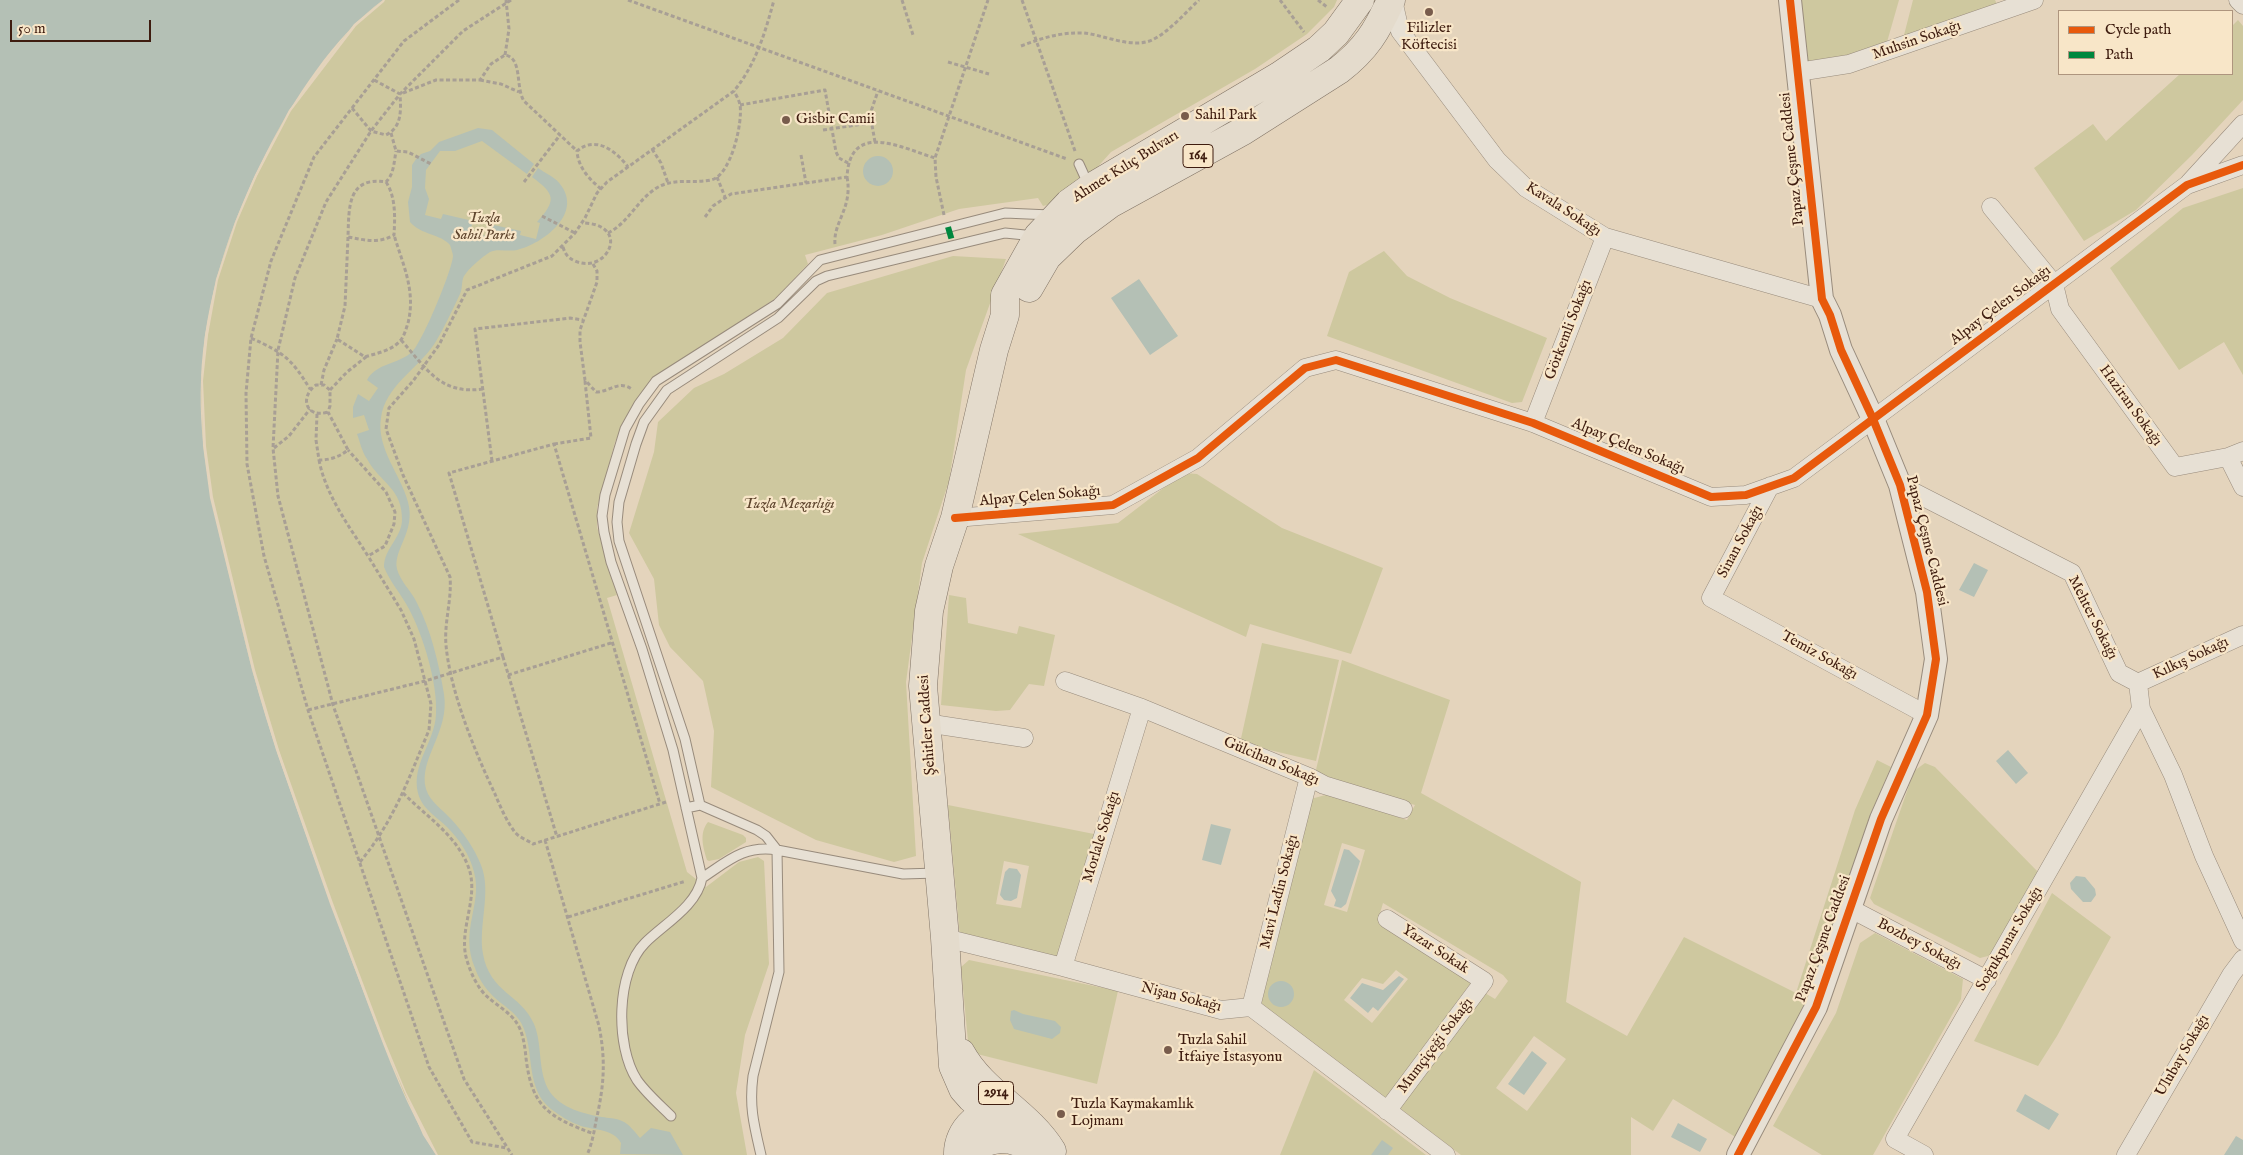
<!DOCTYPE html>
<meta charset="utf-8">
<style>
body{margin:0}
#map{position:relative;width:2243px;height:1155px;overflow:hidden;background:#e4d4bc;font-family:"IM FELL English",serif}
canvas{display:block}
.legend{position:absolute;left:2058px;top:10px;width:175px;height:65px;box-sizing:border-box;background:#f8e6c8;border:1px solid #ae957e;margin:0;padding:6px 9px;list-style:none;font-size:15px;color:#3e1c0f}
.legend li{display:flex;align-items:center;gap:10px;height:25px}
.legend b{width:25px;border:1px solid #ae957e}
.scale{position:absolute;left:10px;top:20px;width:141px;height:22px;box-sizing:border-box;border:2px solid #3e1c0f;border-top:0;padding-left:6px;font-size:15px;line-height:18px;white-space:nowrap;color:#3e1c0f;-webkit-text-stroke:4px #f8e6c8;paint-order:stroke}
</style>
<div id="map">
<canvas width="2243" height="1155"></canvas>
<ul class="legend">
<li><b style="height:6px;background:#e8590c"></b>Cycle path</li>
<li><b style="height:6px;background:#00873e"></b>Path</li>
</ul>
<div class="scale">50 m</div>
</div>
<script>
const g = document.querySelector('canvas').getContext('2d');
g.lineJoin = 'round';
function paint(path, color) { g.fillStyle = color; g.fill(path, 'evenodd'); }
function strokePath(path, color, width, dash) { g.strokeStyle = color; g.lineWidth = width; g.lineCap = dash ? 'butt' : 'round'; g.setLineDash(dash || []); g.stroke(path); }
function drawText(font, color, halo, rows, align = 'center') {
  g.font = font + ' "IM FELL English",serif'; g.lineWidth = 4.5; g.setLineDash([]); g.textBaseline = 'middle'; g.strokeStyle = halo; g.fillStyle = color; for (const [text, x, y, turn = 0] of rows) {
    g.save(); g.translate(x, y); g.rotate((+turn || 0) * Math.PI / 180); g.textAlign = isNaN(turn) ? turn : align; if (halo) g.strokeText(text, 0, 0); g.fillText(text, 0, 0); g.restore();
  }
}
paint(new Path2D(`
 M383,0H1337L1334,7L1307,34L1255,69L1111,152L1076,191L1062,201L1043,206L1038,198L959,209L882,235L805,255L808,264L776,298L654,378L630,410L615,442L597,508V527L617,595L607,598L687,872L706,887L739,862L758,857L764,861L769,964L745,1035L736,1093L747,1155H436L404,1093L330,904L252,670L210,498L203,446L201,381L216,279L235,222L284,118L354,24Z
 M1794,0H1899L1887,42L1856,56L1806,65Z
 M1913,0H1995L1997,4L1903,39Z
 M2238,20L2243,26V100L2192,155L2136,210L2084,241L2034,168L2093,124L2106,141L2180,74H2232V26Z
 M2243,188V375L2224,342L2179,370L2110,268L2183,208Z
 M1384,251L1407,276L1450,298L1547,338L1522,402L1512,403L1327,336L1349,272Z
 M953,256L1006,259L966,370L949,481L922,563L906,682L916,856L894,862L816,840L711,787L714,731L703,681L670,647L659,625L654,579L629,533L654,452L658,422L694,388L724,374L783,338L827,293Z
 M1183,473L1197,474L1282,528L1383,568L1351,654L1250,624L1246,637L1018,534L1118,523Z
 M949,595L966,598L968,623L1017,634L1019,626L1055,635L1044,686L1029,684L1010,710L996,711L941,705Z
 M1262,643L1339,660L1316,761L1240,743Z
 M1342,660L1450,700L1421,793L1581,882L1566,1002L1627,1036L1684,937L1796,993L1855,810L1877,760L1891,767L1869,818L1809,1000L1737,1138L1673,1099L1653,1131L1631,1117V1155H1461L1398,1107L1485,993L1495,999L1508,981L1503,975L1383,903L1378,920L1473,980L1384,1100L1258,1005L1311,799L1329,794L1407,820L1415,805L1324,780L1315,774ZM1342,843L1365,850L1347,912L1324,905ZM1396,970L1408,979L1372,1023L1344,1000L1362,978L1383,984ZM1534,1036L1566,1059L1527,1111L1496,1088Z
 M1925,763L1935,767L2039,873L1992,955L1980,958L1874,904L1870,898L1914,771Z
 M948,805L1094,834L1057,961L960,938ZM1004,861L1029,866L1021,908L996,904Z
 M708,822L743,835L746,838V842L719,859L709,861L707,860C703,847 699,833 708,822Z
 M2052,893L2111,937L2057,1036L2038,1066L1974,1041Z
 M1875,933L1963,979L1961,999L1873,1155H1822L1773,1126L1836,1013L1860,943Z
 M969,960L1118,991L1097,1084L969,1052L961,967Z
 M1314,1070L1426,1155H1280Z`), '#cec89f');
paint(new Path2D(`
 M0,0H383C334,36 293,100 266,153C230,223 204,301 201,380C198,448 214,513 230,578C237,608 244,639 252,669C269,734 293,797 315,860C332,909 351,958 369,1007C388,1057 407,1109 436,1155H0Z
 M478,128L492,130L534,164L527,174L482,141L455,151H440L426,170L425,188L429,199L425,215L441,219L443,214L473,221L470,232L486,236L489,224L521,231L520,235L536,239L540,223L537,222C557,200 555,194 532,177L538,168C545,173 555,177 560,184C584,214 542,244 517,250C508,252 497,248 490,252C482,257 469,268 464,276C461,282 463,288 460,294C452,311 444,328 435,343C418,369 385,386 381,418C376,448 401,475 408,502C416,532 393,549 397,569C400,581 412,592 417,603C431,630 439,664 444,694C450,732 418,759 426,789C430,802 443,810 451,819C464,833 474,848 481,865C492,892 478,925 483,954C490,993 521,994 534,1024C543,1045 537,1072 550,1092C561,1108 584,1114 602,1117C608,1118 616,1118 622,1121C629,1124 635,1132 640,1138L651,1128L670,1132L683,1155L620,1154L621,1143C614,1129 594,1130 581,1126C570,1122 560,1116 551,1109C526,1089 534,1055 524,1029C518,1012 502,1006 491,994C484,987 478,977 475,968C459,930 483,905 474,872C470,855 459,839 447,827C437,817 422,809 418,793C411,764 435,742 436,714C438,684 423,635 409,609C401,594 390,582 384,567C384,549 401,538 402,521C403,488 380,483 367,459C362,452 360,442 357,434L369,430L364,415L353,418V407L358,394L369,401L378,388L367,380C376,363 399,364 412,352C422,343 452,271 453,256C453,254 451,248 450,245C441,234 421,235 410,222L408,202L412,187V165L416,159L421,154L430,151L439,142Z
 M863 171a15 15 0 1 1 30 0a15 15 0 1 1-30 0Z
 M1139,279L1178,336L1150,355L1111,298Z
 M1974,563L1988,570L1974,597L1959,590Z
 M2008,750L2028,773L2016,784L1996,761Z
 M1211,824L1231,829L1221,865L1202,860Z
 M1344,849L1349,850L1360,861L1346,904L1341,908L1334,906L1336,900L1331,891Z
 M1009,868L1017,869L1021,875L1017,898L1011,901L1004,900L1000,895L1005,872Z
 M2076,876L2085,877L2095,889L2096,895L2091,902H2083L2071,889L2070,883Z
 M1399,976L1404,979L1378,1011L1373,1007L1368,1013L1350,998L1362,983L1383,990Z
 M1268 994a13 13 0 1 1 26 0a13 13 0 1 1-26 0Z
 M1014,1010L1023,1014L1055,1021L1061,1027L1060,1033L1052,1039L1014,1029L1010,1020L1011,1011Z
 M1532,1051L1547,1063L1524,1095L1508,1084Z
 M2025,1094L2059,1114L2049,1130L2016,1111Z
 M1678,1123L1707,1139L1700,1152L1671,1137Z
 M2236,1136L2243,1140V1155H2224Z
 M1382,1140L1393,1148L1388,1155H1371Z`), '#b4c0b5');
paint(new Path2D(`
 M383,0H385L384,2L356,26L291,111L257,176L237,222L218,280L208,335L203,381L206,446L213,497L255,670L279,750L333,903L384,1039L406,1092L438,1155H436L423,1135L382,1040L330,904L276,750L252,670L210,498L203,446L201,381L205,335L216,279L235,222L255,175L289,110L354,24Z`), '#e4d4bc');
const service = new Path2D(`
 M1079,164L1089,186
 M700,805L685,739L619,541L617,522L619,502L636,444L644,422L667,390L778,318L816,281L827,276L1005,233L1035,236
 M686,808L700,805L757,830L766,836L777,850L903,874L937,873
 M702,878C728,861 744,845 777,850L779,972L753,1076C749,1107 754,1125 761,1155
 M671,1116C660,1105 646,1093 637,1080C615,1046 616,972 645,943C664,924 697,906 702,878L673,750L642,649L611,562L604,532L602,516L605,495L625,429L639,404L656,381L777,304L820,260L1005,213L1050,215`);
const minor = new Path2D(`
 M1393,0L1400,31L1497,160L1526,188L1605,237L1822,299
 M2238,0L2243,5
 M1798,72L1849,64L2034,0
 M2189,183L2243,124
 M1991,207L2054,284L2060,309L2175,467L2228,457L2243,451
 M1533,423L1605,237
 M2228,457L2243,487
 M1900,485L2072,573L2119,673L2138,683L2141,709L2173,775L2204,856L2243,941
 M1770,486L1711,598L1927,715
 M955,518L1113,505L1198,458L1305,368L1336,360L1533,423L1711,497L1746,495L1794,478L2187,185L2243,165
 M1065,681L1142,708L1309,777L1324,785L1403,809
 M2138,683L2243,635
 M926,723L1024,738
 M1851,909L1987,980
 M1387,919L1484,981L1387,1111
 M945,938L1063,967L1221,1010L1251,1007L1446,1155
 M1063,967L1142,708
 M1251,1007L1309,777
 M1924,1155L1895,1139L2141,709
 M2126,1155L2231,975L2243,959`);
const tertiary = new Path2D(`
 M1738,1155L1816,1007L1881,819L1927,715L1936,659L1927,592L1900,485L1873,419L1841,350L1830,315L1822,299L1790,0`);
const primary = new Path2D(`
 M1029,288L1047,257L1075,230L1110,204L1243,131L1339,70C1366,49 1377,31 1391,0
 M961,1053C983,1093 1028,1112 1052,1151
 M958,1155C957,1130 981,1107 1007,1112
 M967,1155C983,1139 1005,1134 1024,1145
 M1038,1155L971,1098L963,1089L953,1066L945,938L923,686L929,611L939,566L955,518L994,350L1005,315V295L1038,236L1069,203L1090,188L1279,76L1319,49L1336,33L1360,0`);
strokePath(service, '#988b7c', 11);
strokePath(minor, '#988b7c', 19);
strokePath(tertiary, '#988b7c', 24);
strokePath(primary, '#807365', 29);
strokePath(new Path2D(`
 M459,0L404,41L314,157L271,261L251,338L246,393L247,464L264,556L308,710L429,1067L472,1142L507,1148
 M511,0L463,31L400,94L371,131L326,202L295,278L278,350L273,448L278,496L333,705L464,1079L512,1155
 M628,0L1067,159
 M902,0L913,35
 M1022,0L1075,151
 M1280,0L1304,32
 M1318,0L1327,7
 M1021,46C1042,38 1061,32 1084,33C1104,35 1132,49 1152,40C1169,32 1185,13 1199,0
 M505,55L509,29L506,0
 M948,62L989,74
 M480,80L501,84L519,92
 M403,93L436,80H480L491,64L505,55C523,58 515,87 524,101L577,151
 M740,105L825,90L836,152L839,158L848,163
 M352,108L371,131L386,135C402,127 401,111 400,94L374,80
 M823,130L870,123
 M391,133L396,151L408,152L431,164
 M875,142L870,114L878,91
 M652,149L661,163L668,183
 M801,155L806,183
 M717,177L725,197
 M386,182C396,197 395,218 394,235C378,244 365,240 348,237C349,208 347,176 386,182C394,174 394,162 396,151
 M524,182L560,135
 M601,189C589,179 578,167 577,151C596,135 616,151 628,167
 M944,215L936,177L935,158L988,0
 M542,216L575,233
 M705,217L713,206L731,194L847,177C850,120 902,148 935,158
 M608,233C628,223 636,202 655,189C673,177 692,184 711,180C731,176 743,122 740,105C739,100 736,95 734,91
 M348,237L345,306L337,339L365,357C377,353 391,351 400,341C404,337 406,329 408,323C416,291 403,265 394,235
 M835,244C833,222 853,208 847,177
 M563,247C565,254 568,258 575,261C602,273 624,239 601,227C596,224 588,223 582,223
 M593,264L597,271V282L580,330V342L585,380L596,392C610,392 619,379 633,390
 M251,338C284,353 291,358 310,389
 M401,340C427,369 440,395 483,389
 M321,385L324,370L337,339
 M330,390L347,372L366,357
 M317,414L316,440L319,460C330,460 339,457 348,450L328,412L330,406V390L324,385H316C299,397 306,419 328,412
 M554,444L591,438L585,381
 M274,448L289,436L310,409
 M319,460C326,496 349,526 368,556L385,546L394,524L395,512L386,492L348,450
 M492,461L475,329L570,318L583,320
 M503,657L449,473L554,444L660,804
 M508,675L611,643
 M308,710L425,681L503,657L557,837
 M403,793C426,816 456,835 468,866C480,896 459,927 466,957C470,972 478,990 490,999C498,1006 510,1013 516,1022C523,1031 525,1047 526,1058C532,1108 549,1117 594,1134
 M666,802L533,844C527,840 518,837 514,831C506,820 500,806 495,794C475,752 450,691 446,645C444,622 452,600 450,577L403,475L386,429L389,408L413,381L439,345L467,290L552,256L575,233L585,218L597,193L607,182L734,91C756,64 765,33 774,0
 M545,840L599,1026C606,1061 604,1086 596,1121C594,1132 592,1144 587,1155
 M360,862C394,821 409,778 429,730L431,704L414,639L401,610L368,556
 M568,917L686,881`), '#a89f95', 3, [4, 2.5]);
strokePath(service, '#e7e0d4', 9);
strokePath(minor, '#e7e0d4', 18);
strokePath(tertiary, '#e7e0d4', 22);
strokePath(primary, '#e4dbcc', 28);
strokePath(new Path2D(`
 M948,227L953,244`), '#00873e', 6, [12, 6]);
strokePath(new Path2D(`
 M955,518L1113,505L1198,458L1305,368L1336,360L1533,423L1711,497L1746,495L1794,478L2187,185L2243,165
 M1738,1155L1816,1007L1881,819L1927,715L1936,659L1927,592L1900,485L1873,419L1841,350L1830,315L1822,299L1790,0`), '#e8590c', 8);
for (const [x, y, r, color] of [
 [1429,12,5,"#785c4c"],
 [1185,116,5,"#785c4c"],
 [786,120,5,"#785c4c"],
 [1168,1050,5,"#785c4c"],
 [1061,1114,5,"#785c4c"]
]) { const dot = new Path2D(); dot.arc(x, y, r, 0, 2 * Math.PI); g.fillStyle = color; g.fill(dot); strokePath(dot, '#f8e6c8', 2); }
for (const [x, y, w] of [
 [1198,156,30],
 [996,1093,35]
]) { const box = new Path2D(); box.roundRect(x - w / 2, y - 11.5, w, 23, 4); g.fillStyle = '#f8e6c8'; g.fill(box); strokePath(box, '#3e1c0f', 1); }
drawText('bold 14px', '#3e1c0f', null, [
 ["164",1198,156],
 ["2914",996,1093]
]);
drawText('15px', '#3e1c0f', '#f8e6c8', [
 ["Filizler",1429,29,"center"],
 ["Köftecisi",1429,46,"center"],
 ["Sahil Park",1195,116],
 ["Gisbir Camii",796,120],
 ["Tuzla Sahil",1178,1041],
 ["İtfaiye İstasyonu",1178,1058],
 ["Tuzla Kaymakamlık",1071,1105],
 ["Lojmanı",1071,1122]
], 'left');
drawText('15px', '#3e1c0f', '#f8e6c8', [
 ["Muhsin Sokağı",1917,41,-19],
 ["Papaz Çeşme Caddesi",1793,159,-96],
 ["Ahmet Kılıç Bulvarı",1126,167,-32],
 ["Kavala Sokağı",1563,210,33],
 ["Alpay Çelen Sokağı",2001,306,-37],
 ["Görkemli Sokağı",1569,330,-69],
 ["Haziran Sokağı",2130,406,54],
 ["Alpay Çelen Sokağı",1628,447,23],
 ["Alpay Çelen Sokağı",1040,497,-5],
 ["Papaz Çeşme Caddesi",1926,541,76],
 ["Sinan Sokağı",1741,542,-62],
 ["Mehter Sokağı",2092,618,63],
 ["Temiz Sokağı",1819,656,29],
 ["Kılkış Sokağı",2191,659,-25],
 ["Şehitler Caddesi",928,725,-94],
 ["Gülcihan Sokağı",1271,762,23],
 ["Morlale Sokağı",1102,837,-73],
 ["Mavi Ladin Sokağı",1280,892,-76],
 ["Papaz Çeşme Caddesi",1824,939,-70],
 ["Soğukpınar Sokağı",2010,939,-60],
 ["Bozbey Sokağı",1919,945,28],
 ["Yazar Sokak",1435,950,33],
 ["Nişan Sokağı",1181,998,14],
 ["Mumçiçeği Sokağı",1436,1046,-53],
 ["Ulubay Sokağı",2183,1056,-60]
]);
drawText('italic 15px', '#5e442d', '#f8e6c8', [
 ["Tuzla",484,219],
 ["Sahil Parkı",484,236],
 ["Tuzla Mezarlığı",789,505]
]);
</script>
